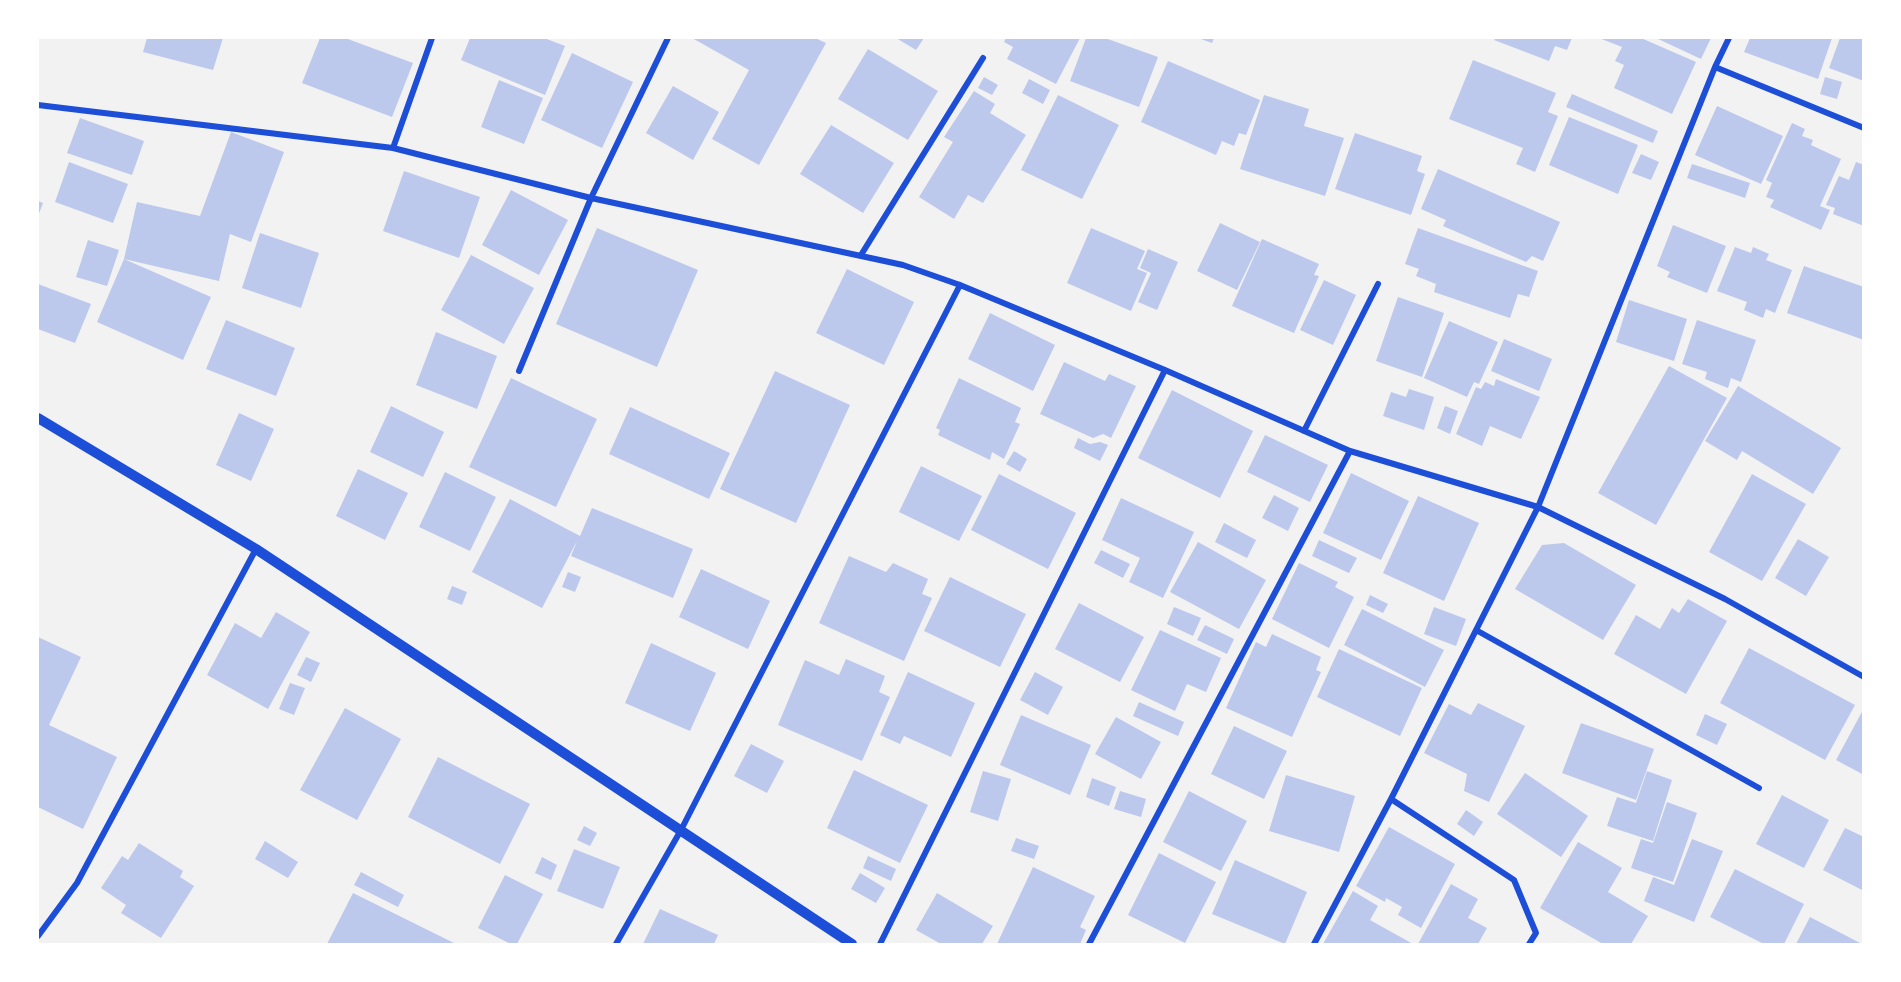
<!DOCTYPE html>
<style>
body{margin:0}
#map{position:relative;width:1901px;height:982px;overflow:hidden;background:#f2f2f2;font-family:"Titillium Web",sans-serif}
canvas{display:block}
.frame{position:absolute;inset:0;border:39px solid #fff;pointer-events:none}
</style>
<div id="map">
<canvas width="1901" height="982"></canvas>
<div class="frame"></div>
</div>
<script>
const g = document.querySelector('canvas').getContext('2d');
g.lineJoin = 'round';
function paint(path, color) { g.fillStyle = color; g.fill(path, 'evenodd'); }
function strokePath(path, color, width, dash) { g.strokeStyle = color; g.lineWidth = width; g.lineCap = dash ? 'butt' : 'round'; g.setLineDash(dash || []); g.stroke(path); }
paint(new Path2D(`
 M147,38H223L213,70L143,52Z
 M320,38H345L413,63L392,117L302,83Z
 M470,38H544L565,46L545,95L461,60Z
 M692,38H815L826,43L759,165L712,139L749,70Z
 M896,38H924L916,50Z
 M1006,38H1080L1056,84L1007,59L1013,47L1004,42Z
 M1086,38H1105L1158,57L1139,107L1070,81Z
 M1198,38H1214L1212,43Z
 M1496,38H1572L1567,50L1555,46L1549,61L1494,40Z
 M1599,38H1641L1696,62L1672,114L1614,88L1624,65L1615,61L1622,47Z
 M1656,38H1711L1701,59Z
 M1750,38H1832L1818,79L1744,52Z
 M1840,38H1864V81L1829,68Z
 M868,49L938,91L908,140L838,99Z
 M572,53L633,82L602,148L541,120Z
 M1473,60L1556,93L1548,112L1558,116L1535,172L1516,164L1523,148L1449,119Z
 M1168,61L1260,100L1246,135L1239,133L1234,146L1222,141L1216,155L1141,122Z
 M984,77L998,85L992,95L978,88Z
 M1825,77L1842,82L1837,99L1820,94Z
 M1029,79L1050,90L1043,104L1022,93Z
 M499,80L543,98L524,144L481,127Z
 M673,86L719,112L693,160L646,133Z
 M974,91L995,104L990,113L1026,135L983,203L968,195L954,219L919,197L953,142L944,137Z
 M1572,94L1658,131L1653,143L1566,107Z
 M1058,95L1119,125L1082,199L1021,170Z
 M1264,95L1309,109L1304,126L1344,138L1325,196L1240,169Z
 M1717,106L1783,136L1761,184L1695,155Z
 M1569,117L1638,145L1618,194L1549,165Z
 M80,118L144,141L132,175L67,153Z
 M1792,123L1805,129L1802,136L1813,140L1811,145L1841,159L1820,206L1830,210L1821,230L1770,207L1774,200L1766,197L1772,183L1766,180Z
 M831,125L894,163L863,213L800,174Z
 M231,132L284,152L251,242L230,234L219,281L124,259L211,297L183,360L97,322L124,259L137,202L200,216Z
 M1355,133L1422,156L1417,171L1425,174L1411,215L1335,189Z
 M1641,154L1659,162L1651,180L1632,173Z
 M69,162L128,184L113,223L55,202Z
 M1856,162L1864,165V226L1833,214L1835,208L1826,205L1839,176L1849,180Z
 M1692,164L1750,183L1745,198L1687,178Z
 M1438,169L1560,222L1543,261L1532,256L1526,262L1443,226L1446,220L1421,209Z
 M404,171L480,197L459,258L383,231Z
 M511,190L568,220L539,275L482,245Z
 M38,201L43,203L38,216Z
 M1220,223L1260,242L1237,290L1197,271Z
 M1673,225L1726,246L1707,293L1667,277L1670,272L1657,266Z
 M597,228L698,270L657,367L556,324Z
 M1091,228L1145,251L1137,269L1147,273L1131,311L1067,283Z
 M1418,228L1538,271L1529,297L1518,294L1510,318L1434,292L1436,284L1416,276L1419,269L1405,264Z
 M260,233L319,253L301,308L242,288Z
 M1262,239L1319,264L1314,275L1319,276L1294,333L1232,306Z
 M88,240L119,250L107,286L76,277Z
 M1735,247L1751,253L1753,247L1769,254L1766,260L1792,270L1775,313L1766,309L1763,318L1744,310L1747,302L1717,291Z
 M1148,249L1178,262L1157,310L1138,302L1151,273L1140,268Z
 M471,255L534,288L504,344L441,310Z
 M1804,266L1864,287V340L1787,313Z
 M847,269L914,302L884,365L816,333Z
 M1324,280L1356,295L1333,345L1300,330Z
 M38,284L91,304L75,343L38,329Z
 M1398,297L1444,313L1422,377L1376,361Z
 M1629,300L1687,319L1674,361L1616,342Z
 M990,313L1055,345L1033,391L968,359Z
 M226,320L295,348L276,396L206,369Z
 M1697,320L1756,340L1741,382L1731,378L1728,388L1705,379L1707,372L1682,364Z
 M1449,321L1498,342L1479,384L1474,382L1467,397L1424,378Z
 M436,332L497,356L477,409L416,385Z
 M1504,339L1552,359L1539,391L1491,371Z
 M1064,362L1105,381L1109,374L1136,386L1111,438L1103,434L1093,438L1040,414Z
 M1669,366L1727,398L1656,525L1598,493Z
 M775,371L850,405L796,523L720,489Z
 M511,378L597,419L556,507L469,467Z
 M959,378L1021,408L1015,422L1020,424L1004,459L992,452L990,460L938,435L940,430L936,428Z
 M1496,379L1540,397L1521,439L1490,426L1482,446L1456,434L1476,387L1481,389L1485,382L1494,386Z
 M1738,386L1841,448L1813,494L1742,451L1737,460L1705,441Z
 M1409,389L1434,397L1424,430L1383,416L1391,392L1406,397Z
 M1172,390L1253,431L1220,498L1138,458Z
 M391,406L444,432L423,477L370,452Z
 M1445,406L1458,411L1450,434L1437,428Z
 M630,407L730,453L709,499L609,454Z
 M239,413L274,429L251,481L216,465Z
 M1265,435L1328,465L1310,502L1247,472Z
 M1078,438L1090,444L1100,442L1108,445L1100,461L1074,448Z
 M1014,451L1027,459L1020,472L1006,464Z
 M921,466L982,496L959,541L899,512Z
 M358,469L408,493L385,540L336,516Z
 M445,472L496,497L470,551L419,527Z
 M1351,473L1409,501L1381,560L1323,533Z
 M999,474L1076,513L1048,569L971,530Z
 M1752,474L1806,504L1762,581L1709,552Z
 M1274,495L1299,508L1288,531L1262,518Z
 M1418,496L1479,523L1444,601L1383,573Z
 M1121,498L1194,532L1163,598L1129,582L1140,558L1102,540Z
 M510,499L580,536L592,508L693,549L673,598L571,556L577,541L542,608L472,572Z
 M1224,523L1256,540L1247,558L1215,542Z
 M1798,539L1829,557L1806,596L1775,578Z
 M1319,540L1357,558L1349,573L1312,556Z
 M1198,542L1266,580L1239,629L1170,592Z
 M1564,543L1636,585L1603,640L1515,589L1542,545Z
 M1101,550L1130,564L1123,578L1094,563Z
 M849,556L886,572L893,563L928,579L922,594L932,598L904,661L819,623Z
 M1299,563L1338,582L1335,587L1354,597L1329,648L1272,619Z
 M701,569L770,601L748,649L679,617Z
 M568,572L581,577L575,592L562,587Z
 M950,577L1026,614L1000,667L924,631Z
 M452,586L467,592L462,605L447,599Z
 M1370,595L1388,604L1383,613L1366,605Z
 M1688,599L1727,621L1686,694L1614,654L1636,615L1660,629L1672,608L1679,613Z
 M1079,603L1144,637L1120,682L1055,649Z
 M1174,607L1201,618L1193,636L1167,624Z
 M1434,607L1466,619L1456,646L1424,634Z
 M1362,609L1444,650L1425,687L1344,645Z
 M276,612L310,632L268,709L207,675L235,623L261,638Z
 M1205,625L1234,639L1227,654L1197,640Z
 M1160,630L1221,658L1206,692L1187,684L1175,711L1131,690Z
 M1272,634L1321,657L1316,670L1321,672L1292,737L1226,708L1256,642L1266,647Z
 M38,637L81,657L49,725L117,757L83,829L38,807Z
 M651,643L716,673L690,731L625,703Z
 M1749,648L1855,705L1825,760L1720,703Z
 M1339,649L1422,688L1400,736L1317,697Z
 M306,657L320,663L311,682L297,675Z
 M846,659L885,676L879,692L890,697L862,761L778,725L805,660L839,675Z
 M908,672L975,703L951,757L904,736L900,744L880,735Z
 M1035,672L1063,687L1048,715L1020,700Z
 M290,683L305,688L294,715L279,709Z
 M1139,702L1184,722L1178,736L1133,716Z
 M1478,703L1525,726L1489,802L1464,791L1467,774L1424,753L1449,704L1471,715Z
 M345,708L401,739L357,820L300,790Z
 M1864,708V775L1836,760Z
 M1705,714L1727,724L1717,745L1696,735Z
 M1021,715L1091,745L1070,795L1000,765Z
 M1116,717L1161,742L1141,779L1095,754Z
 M1581,723L1654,749L1636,800L1562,773Z
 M1234,726L1287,751L1264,799L1211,774Z
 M751,744L784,761L767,793L734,776Z
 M438,757L530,804L500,864L408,817Z
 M854,770L928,805L900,863L827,828Z
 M983,771L1011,779L998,821L970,812Z
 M1647,771L1672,780L1653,841L1607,826L1617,797L1636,803Z
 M1525,773L1588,816L1561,857L1497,814Z
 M1286,775L1355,796L1339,852L1269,831Z
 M1092,778L1116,787L1109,806L1086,797Z
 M1120,791L1146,799L1141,817L1114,809Z
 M1189,791L1247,821L1221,871L1163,842Z
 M1782,795L1829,820L1804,868L1756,844Z
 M1667,802L1697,813L1673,882L1631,868L1641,839L1653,843Z
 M1466,810L1483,822L1474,836L1457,824Z
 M584,826L597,833L590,846L577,840Z
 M1389,827L1455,864L1421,928L1398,915L1402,907L1386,898L1385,902L1356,886Z
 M1845,828L1864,837V891L1823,870Z
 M1016,838L1039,846L1034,859L1011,851Z
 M1692,839L1723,851L1694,922L1644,901L1653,877L1674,885Z
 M265,841L298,862L288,878L255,859Z
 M1578,842L1622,868L1608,892L1648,916L1631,944H1603L1540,908Z
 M139,843L183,871L180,877L194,886L161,938L121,913L126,905L101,888L122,856L128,860Z
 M574,849L620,867L603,909L557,891Z
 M1159,853L1216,882L1185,943L1128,915Z
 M868,856L896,869L891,881L863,868Z
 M542,857L557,865L551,880L535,873Z
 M1235,860L1307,892L1285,944L1212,914Z
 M1033,867L1095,896L1080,927L1086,930L1080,944H997Z
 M1735,869L1804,904L1784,944H1764L1710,917Z
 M361,872L404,895L398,907L354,885Z
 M860,873L885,888L876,903L851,889Z
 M505,875L543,894L517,944H511L478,928Z
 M1451,884L1478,899L1468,918L1487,928L1478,944H1418Z
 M1353,891L1378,906L1370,920L1413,944H1323Z
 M353,893L456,944H327Z
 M937,893L993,926L982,944H941L916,930Z
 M660,909L718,935L714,944H643Z
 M1810,917L1862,944H1796Z`), '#bdc9ec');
strokePath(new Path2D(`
 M1715,67L1864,128
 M38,105L393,148L591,198L903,265L960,285L1165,370L1350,451L1538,507L1725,599L1864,677
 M393,148L432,38
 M861,255L983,58
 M519,371L591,198L668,38
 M1304,431L1378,284
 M1476,630L1759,788
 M1391,799L1514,880L1536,933L1529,944
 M38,936L77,883L256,549
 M616,944L681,830L960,285
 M880,944L1165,370
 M1089,944L1350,451
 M1314,944L1391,799L1538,507L1715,67L1729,38`), '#1d4ed8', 6);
strokePath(new Path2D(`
 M38,418L256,549L852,944`), '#1d4ed8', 10);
</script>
